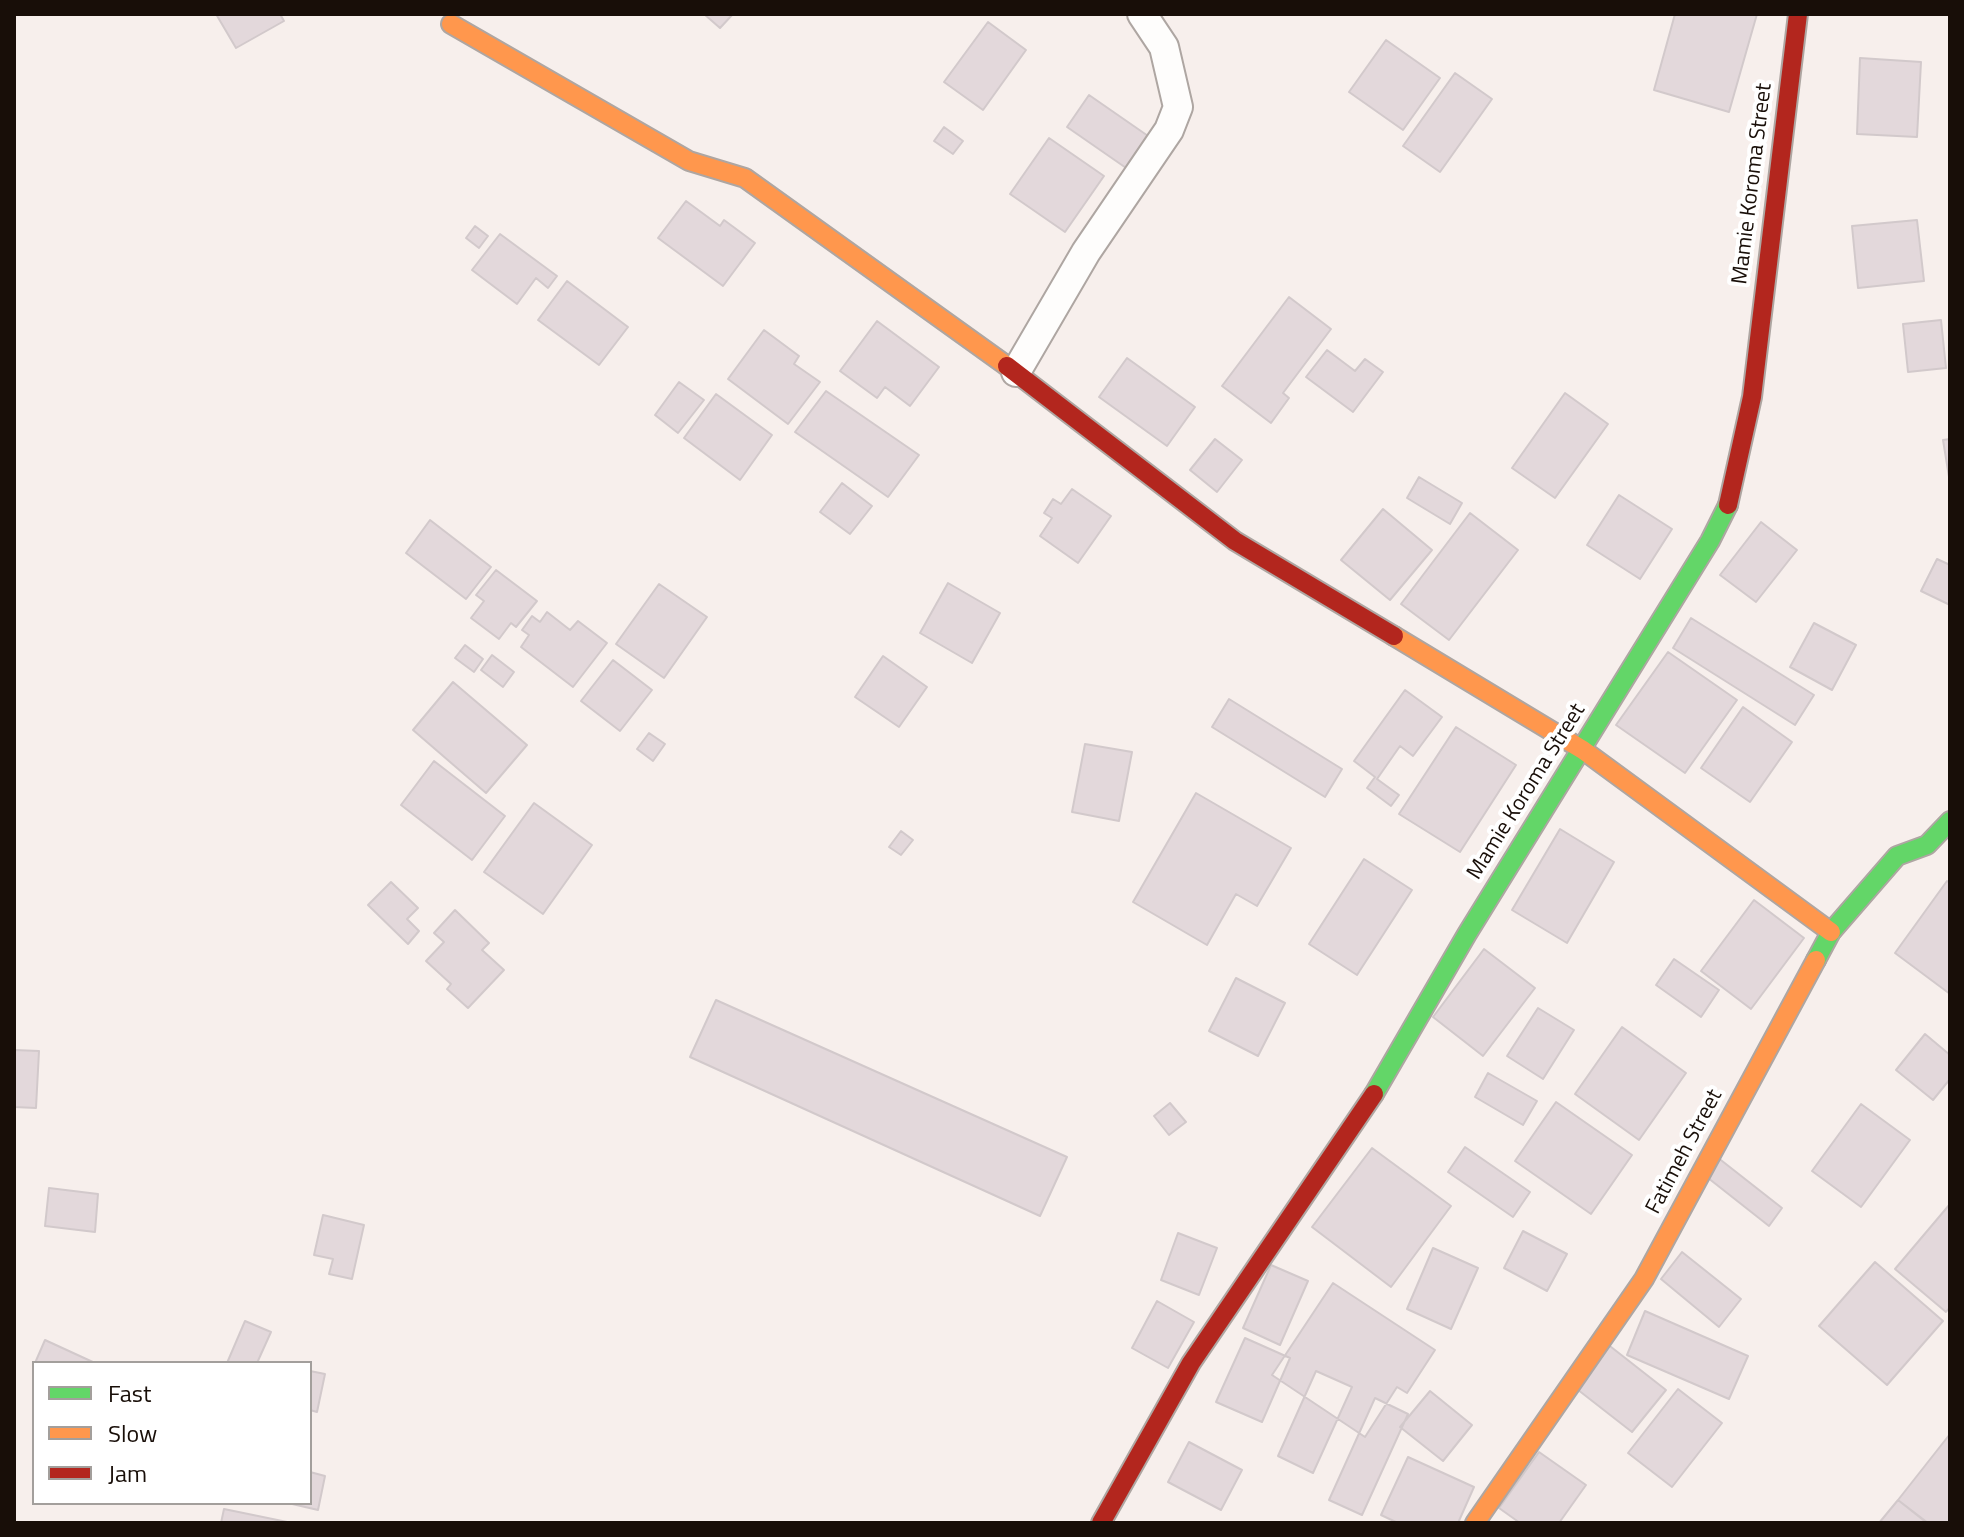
<!DOCTYPE html>
<style>
body{margin:0}
#map{position:relative;width:1964px;height:1537px;overflow:hidden;background:#f7efec;font-family:"Titillium Web",sans-serif}
canvas{display:block}
.frame{position:absolute;inset:0;border:16px solid #180e08;pointer-events:none}
.legend{position:absolute;left:32px;top:1361px;width:280px;height:144px;box-sizing:border-box;background:#fff;border:2px solid #a39f9c;margin:0;padding:10px 14px;list-style:none;font-size:24px;color:#180e08}
.legend li{display:flex;align-items:center;gap:16px;height:40px}
.legend b{width:40px;border:2px solid #a39f9c}
</style>
<div id="map">
<canvas width="1964" height="1537"></canvas>
<div class="frame"></div>
<ul class="legend">
<li><b style="height:10px;background:#63d668"></b>Fast</li>
<li><b style="height:10px;background:#ff974d"></b>Slow</li>
<li><b style="height:10px;background:#b3261e"></b>Jam</li>
</ul>
</div>
<script>
const g = document.querySelector('canvas').getContext('2d');
g.lineJoin = 'round';
function paint(path, color) { g.fillStyle = color; g.fill(path, 'evenodd'); }
function strokePath(path, color, width, dash) { g.strokeStyle = color; g.lineWidth = width; g.lineCap = dash ? 'butt' : 'round'; g.setLineDash(dash || []); g.stroke(path); }
function drawText(font, color, halo, rows, align = 'center') {
  g.font = font + ' "Titillium Web",sans-serif'; g.lineWidth = 8; g.setLineDash([]); g.textBaseline = 'middle'; g.strokeStyle = halo; g.fillStyle = color; for (const [text, x, y, turn = 0] of rows) {
    g.save(); g.translate(x, y); g.rotate((+turn || 0) * Math.PI / 180); g.textAlign = isNaN(turn) ? turn : align; if (halo) g.strokeText(text, 0, 0); g.fillText(text, 0, 0); g.restore();
  }
}
const building = new Path2D(`
 M216,14H280L284,21L236,48Z
 M704,14H733L720,28Z
 M1675,14H1757L1729,112L1654,90Z
 M988,22L1026,50L983,110L944,82Z
 M1386,40L1440,78L1403,130L1349,92Z
 M1860,58L1921,62L1917,137L1857,134Z
 M1455,73L1492,99L1440,172L1403,146Z
 M1089,95L1151,138L1129,170L1067,127Z
 M944,127L963,141L953,154L934,141Z
 M1049,138L1104,176L1065,232L1010,194Z
 M686,201L720,226L724,220L755,243L723,286L658,238Z
 M1917,220L1924,281L1858,288L1852,226Z
 M475,226L488,236L479,248L466,238Z
 M500,234L557,276L548,288L536,278L517,304L472,270Z
 M567,281L628,327L599,365L538,320Z
 M1289,297L1331,329L1283,393L1289,398L1271,423L1222,386Z
 M1941,320L1946,368L1908,372L1903,324Z
 M877,321L939,367L910,406L885,387L877,398L840,371Z
 M764,330L799,356L794,364L820,382L788,424L728,379Z
 M1327,350L1355,371L1365,359L1383,372L1353,412L1306,377Z
 M1127,358L1195,407L1167,446L1099,397Z
 M679,382L704,400L678,433L655,415Z
 M826,391L919,455L888,497L795,432Z
 M1565,393L1608,424L1555,498L1512,468Z
 M716,394L772,435L740,480L684,438Z
 M1215,439L1242,460L1217,492L1190,470Z
 M1950,439V483L1943,440Z
 M1419,477L1462,503L1450,524L1407,498Z
 M842,483L872,506L850,534L820,512Z
 M1072,489L1111,516L1078,563L1040,536L1052,518L1044,513L1053,499L1061,504Z
 M1619,495L1672,529L1640,579L1587,545Z
 M1383,509L1432,550L1390,600L1341,560Z
 M1470,513L1518,550L1449,640L1401,604Z
 M430,520L491,567L466,599L406,553Z
 M1761,522L1797,550L1756,602L1720,575Z
 M1937,559L1950,565V605L1921,591Z
 M496,570L537,601L516,627L511,623L499,639L471,618L484,601L476,595Z
 M948,583L1000,613L972,663L920,633Z
 M659,584L707,617L664,678L616,644Z
 M547,612L570,630L578,621L607,643L573,687L521,647L529,635L522,630L532,616L540,622Z
 M1691,618L1814,695L1795,725L1673,648Z
 M1814,623L1856,645L1832,690L1790,667Z
 M465,645L483,659L474,672L455,658Z
 M1668,652L1737,700L1685,773L1616,725Z
 M492,655L514,672L503,687L481,670Z
 M883,656L927,687L899,727L855,697Z
 M613,660L652,690L620,731L581,701Z
 M453,682L527,745L486,793L413,730Z
 M1405,690L1442,717L1413,756L1400,746L1377,779L1399,795L1391,806L1367,788L1375,777L1354,761Z
 M1229,699L1342,769L1325,797L1212,727Z
 M1743,707L1792,742L1750,802L1701,768Z
 M1456,727L1516,765L1460,852L1399,814Z
 M649,733L665,744L653,761L637,749Z
 M1085,744L1132,752L1119,821L1072,812Z
 M434,761L505,816L472,860L401,805Z
 M1196,793L1291,848L1257,906L1236,894L1207,945L1133,902Z
 M534,803L592,845L543,914L484,872Z
 M1560,829L1614,862L1567,943L1512,910Z
 M901,831L913,840L901,855L889,847Z
 M1364,859L1412,890L1357,975L1309,944Z
 M1947,881L1950,883V994L1895,953Z
 M391,882L418,908L407,919L419,931L408,944L368,905Z
 M1754,900L1804,938L1751,1009L1701,971Z
 M455,910L489,943L482,950L504,970L468,1008L447,989L451,984L426,961L444,942L434,933Z
 M1484,949L1535,988L1483,1056L1433,1017Z
 M1674,959L1719,990L1701,1017L1656,985Z
 M1236,978L1285,1003L1258,1056L1209,1031Z
 M716,1000L1067,1157L1040,1216L690,1057Z
 M1538,1008L1574,1030L1543,1079L1507,1056Z
 M1622,1027L1686,1073L1639,1140L1575,1094Z
 M1925,1034L1950,1055V1079L1933,1100L1896,1070Z
 M14,1050L39,1051L36,1108L14,1107Z
 M1488,1073L1537,1101L1523,1125L1475,1097Z
 M1556,1102L1632,1155L1591,1214L1515,1161Z
 M1170,1103L1186,1122L1169,1135L1154,1116Z
 M1861,1104L1910,1140L1861,1207L1812,1171Z
 M1465,1147L1530,1192L1513,1217L1448,1172Z
 M1372,1148L1451,1206L1391,1287L1312,1227Z
 M1717,1157L1782,1208L1769,1226L1703,1174Z
 M49,1188L98,1194L95,1232L45,1226Z
 M1950,1204V1307L1946,1312L1895,1269Z
 M323,1215L364,1225L352,1279L329,1274L333,1259L314,1255Z
 M1523,1231L1567,1254L1547,1291L1504,1268Z
 M1178,1233L1217,1248L1199,1295L1161,1280Z
 M1433,1248L1478,1268L1451,1329L1407,1309Z
 M1682,1252L1741,1299L1719,1327L1661,1279Z
 M1875,1262L1943,1321L1887,1385L1819,1326Z
 M1271,1265L1308,1281L1280,1345L1243,1328Z
 M1333,1283L1435,1350L1407,1393L1397,1387L1365,1437L1272,1375Z
 M1157,1301L1194,1322L1168,1368L1132,1348Z
 M1645,1311L1748,1356L1729,1399L1627,1355Z
 M245,1321L271,1332L257,1363H227Z
 M1245,1338L1290,1358L1262,1422L1216,1402Z
 M45,1340L95,1363H35Z
 M1606,1343L1666,1390L1632,1432L1573,1386Z
 M310,1371L325,1374L317,1412L310,1410Z
 M1316,1371L1352,1387L1313,1473L1278,1456Z
 M1678,1389L1722,1423L1672,1487L1628,1453Z
 M1430,1391L1472,1425L1443,1461L1400,1427Z
 M1375,1398L1408,1414L1362,1515L1329,1500Z
 M1950,1434V1523H1928L1898,1500Z
 M1189,1442L1242,1470L1221,1510L1168,1482Z
 M1539,1452L1586,1485L1559,1523H1520L1499,1508Z
 M1408,1457L1474,1487L1458,1523H1398L1381,1515Z
 M310,1472L325,1476L318,1510L288,1503H310Z
 M1898,1500L1927,1523H1879Z
 M224,1509L292,1523H221Z`);
paint(building, '#e3d8db');
strokePath(building, '#d2c9cb', 2);
const street = new Path2D(`
 M1016,372L1086,252L1169,130L1178,107L1164,47L1142,14`);
const fast = new Path2D(`
 M1816,960L1831,932L1897,856L1927,845L1950,821
 M1374,1094L1467,934L1710,541L1728,505`);
const slow = new Path2D(`
 M451,24L689,161L745,178L1007,366
 M1394,636L1583,750L1831,932
 M1475,1523L1644,1279L1816,960`);
const jam = new Path2D(`
 M1007,366L1235,541L1394,636
 M1728,505L1752,397L1798,14
 M1101,1523L1191,1363L1374,1094`);
strokePath(street, '#aea6a2', 32);
strokePath(fast, '#aea6a2', 22);
strokePath(slow, '#aea6a2', 22);
strokePath(jam, '#aea6a2', 22);
strokePath(street, '#fefdfc', 28);
strokePath(fast, '#63d668', 18);
strokePath(slow, '#ff974d', 18);
strokePath(jam, '#b3261e', 18);
drawText('22px', '#180e08', '#fff', [
 ["Mamie Koroma Street",1753,184,-83],
 ["Mamie Koroma Street",1527,792,-58],
 ["Fatimeh Street",1685,1152,-62]
]);
</script>
